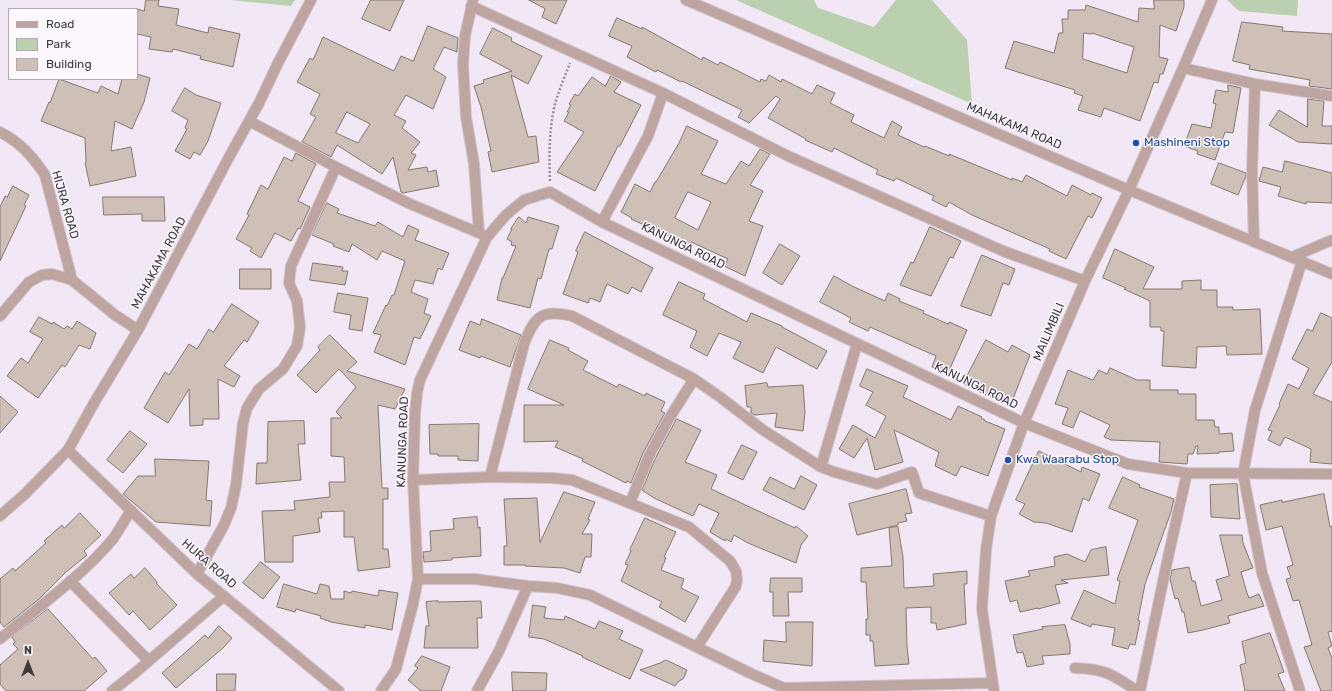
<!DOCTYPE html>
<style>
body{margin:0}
#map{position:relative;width:1332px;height:691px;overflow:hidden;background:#f2e8f5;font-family:Rubik,sans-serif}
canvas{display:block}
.legend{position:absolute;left:8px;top:8px;width:130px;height:72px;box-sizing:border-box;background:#fdf7ff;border:1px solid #b0abb2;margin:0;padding:5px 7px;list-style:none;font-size:12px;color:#3d393e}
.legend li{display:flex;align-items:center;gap:8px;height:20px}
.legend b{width:20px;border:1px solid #b0abb2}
.north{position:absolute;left:8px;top:643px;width:40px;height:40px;-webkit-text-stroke:3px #fdf7ff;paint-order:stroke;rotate:0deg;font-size:11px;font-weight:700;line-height:16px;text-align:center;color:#3d393e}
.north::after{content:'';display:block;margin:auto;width:14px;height:18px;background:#3d393e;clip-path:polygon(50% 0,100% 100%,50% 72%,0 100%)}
</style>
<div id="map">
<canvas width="1332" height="691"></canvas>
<ul class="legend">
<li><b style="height:5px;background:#bea59f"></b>Road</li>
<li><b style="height:11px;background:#bad0ae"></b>Park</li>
<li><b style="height:11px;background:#cec0b7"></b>Building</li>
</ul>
<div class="north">N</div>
</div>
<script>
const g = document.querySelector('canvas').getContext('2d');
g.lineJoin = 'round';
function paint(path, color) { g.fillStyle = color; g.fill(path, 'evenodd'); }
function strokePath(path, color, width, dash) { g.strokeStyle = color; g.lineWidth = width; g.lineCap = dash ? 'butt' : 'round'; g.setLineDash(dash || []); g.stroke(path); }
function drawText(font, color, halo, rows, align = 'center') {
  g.font = font + ' Rubik,sans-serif'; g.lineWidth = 3; g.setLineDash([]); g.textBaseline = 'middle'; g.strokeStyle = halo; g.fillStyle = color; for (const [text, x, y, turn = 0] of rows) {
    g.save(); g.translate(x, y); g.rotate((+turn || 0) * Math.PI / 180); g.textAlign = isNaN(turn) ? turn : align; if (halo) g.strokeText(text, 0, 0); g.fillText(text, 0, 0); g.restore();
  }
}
paint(new Path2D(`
 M230,0H295L291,6Z
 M736,0H814L818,8L874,27L896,0H932L967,40L972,104Z
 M1227,0H1298L1297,16L1239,11Z`), '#bad0ae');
const building = new Path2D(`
 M146,0H159L158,6L179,9L176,25L208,33L209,27L240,34L233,67L200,59L201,56L173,49L172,52L149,49L151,37L137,34V9L144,11Z
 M371,0H404L390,31L362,19Z
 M529,0H567L556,24L542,17L545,9Z
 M1154,0H1184V7L1176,31L1160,25L1159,57L1168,59L1163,74H1160L1158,83L1154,82L1140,121L1104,108L1101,117L1078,110L1083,96L1074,93L1075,90L1005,68L1014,41L1054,53L1059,33H1063L1062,19H1068V10H1085L1086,5L1138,22L1139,8L1154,9ZM1084,33L1092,34V33L1134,47L1127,73L1083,59Z
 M617,18L642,29V27L702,60L703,57L718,65L720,62L760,82L761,79L766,81L769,75L781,82L782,79L812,94L817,85L835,93L830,103L854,115L851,122L884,138L892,121L902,127L898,135L924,147L925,146L949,156V154L1012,180V178L1022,182L1026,175L1067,196L1072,185L1091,195L1092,193L1102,198L1092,218L1088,216L1066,259L1049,251L1050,249L972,215L949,202L946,207L932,200L934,196L896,178L894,181L876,174L878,170L834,148L832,152L805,140L806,139L768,118L780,99L776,96L749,123L738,117L742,110L682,81L681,82L657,70L656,72L627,57L632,46L609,36Z
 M1242,22L1283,27L1282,31L1332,34V89L1309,86L1310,80L1249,69L1250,65L1233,61Z
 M428,26L458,38L457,50V52L444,47L433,69L446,77L433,109L406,95L394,115L406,121L402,128L420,142L411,153L416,155L408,170L427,167L428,172L436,170L439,186L403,193L401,192L393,157L382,174L337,145L331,157L302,142L316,117L310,114L320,94L297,82L310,58L313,60L323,37L394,71L401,56L413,61ZM347,112L370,124L358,143L336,133Z
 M493,28L512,38L511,41L542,56L528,84L511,75L528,137L536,136L539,162L492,172L488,152L491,151L481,107L474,86L484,83L483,80L512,71L480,54Z
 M137,74L150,78L144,102L132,129L115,121L111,151L131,147L136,176L90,186L85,163L86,162L85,138L41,121L49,102L50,103L59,79L98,93L101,86L118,94L122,79H137Z
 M611,76L621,82L614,92L641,105L620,146H618L595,191L557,172L584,132L564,121L569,112H567L571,105L569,104L575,94L578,96L592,77L605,86Z
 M1228,85L1241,88L1233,133L1225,132L1215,160L1197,154L1198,151L1184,146L1192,124L1211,128L1216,104L1213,103L1216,90L1228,92Z
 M185,88L196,95L221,103L208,141L200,155L194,152L190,159L175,151L187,129L185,128L188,120L172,111Z
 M1308,99L1324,101L1322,126H1332V144L1298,142L1269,125L1279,110L1307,127Z
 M687,126L718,141L701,174L726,184L741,161L749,166L760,149L770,154L750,185L763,191L749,221L763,226L745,276L724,266L728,259L691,242L686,250L675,244L677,240L631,219L632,218L621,212L635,184L650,192L655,182H656L679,143ZM688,192L711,202L698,230L675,218Z
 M296,153L316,164L298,201L310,207L300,229L298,228L291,241L275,233L261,258L250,251L252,248L236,239L249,215L247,214L261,185L268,189L284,157L292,161Z
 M1285,161L1332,173V203L1306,202V204L1278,196L1281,187L1259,181L1263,167L1282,172Z
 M1219,163L1246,173V176L1238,195L1211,184Z
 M13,186L29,195L24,205L26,206L0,261V207L5,196L7,197Z
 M103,197H164L165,221H142V214L104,215Z
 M327,203L339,209L337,213L375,226L378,222L403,237L408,225L419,230L415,240L449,253L442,270L438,268L433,284L415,280L411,292L428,299L424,313L431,316L420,339L414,337L405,365L374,352L381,335L373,333L386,305L387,306L392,295H394L405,261L382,251L377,260L352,244L349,252L333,246L334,244L312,235Z
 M519,217L526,223L528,217L559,226L552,249H549L541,279L538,278L530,308L497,300L502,278H503L516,246L511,245L512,242L507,239L512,229H511Z
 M930,227L961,241L953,258L950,257L931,296L900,285L911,262L913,263Z
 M585,232L653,268L641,292L632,287L628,294L607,284L600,302L590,298L588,303L563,294L578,252L576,251Z
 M780,244L800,256L782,285L763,273Z
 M1115,249L1154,267L1143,289H1182V281L1201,280V290H1217V307H1233V310L1260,309L1262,354L1227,355L1226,346L1197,347L1196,368L1162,366L1164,331H1161V327H1150V301L1124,289L1126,288L1103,278Z
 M982,255L1015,269L1009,285L1003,283L991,316L961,306Z
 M313,263L343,267L342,271H348L345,285L310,280Z
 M240,269H271V289H240Z
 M834,276L854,287L885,301L888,293L900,299L899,301L924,311L923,313L948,324L949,322L967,330L948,373L932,367L936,356L870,327L868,331L849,322L851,318L820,302Z
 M679,282L705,294L703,299L747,322L751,313L782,326V327L827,351L817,369L776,347L763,373L733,358L741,342L719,333L707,356L690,347L697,331L663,315Z
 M338,293L368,298L362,331L349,329L351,315L334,312Z
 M232,304L259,322L247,342L244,340L224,366L240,376L234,387L218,379L219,419H203V425L190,426L189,389L168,423L144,408L165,372L169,375L189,344L197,349L209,329L213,332Z
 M1321,313L1332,318V362L1313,394L1332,402V464L1310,462L1311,449L1285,437L1280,446L1268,440L1272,431L1268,430L1280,405L1279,404L1288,384L1299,389L1309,368L1292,359L1307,329L1312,331Z
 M39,317L52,324L53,322L64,329L67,326L72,329L77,321L96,333L90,349L79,345L65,367L62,365L38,398L7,376L21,358L28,363L43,339L30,332Z
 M482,319L521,335L510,367L481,356L480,358L459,350L470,321L480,325Z
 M330,335L357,362L347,371L405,389L395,409L378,405L382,488H388V499H383V549H388L390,567L358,571L354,537H344V511L321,512L322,518H318L320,532L293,536V562H265L262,511L295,510L294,501L330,497L329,482H345L344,457L331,456V418H342L336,412L356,387L339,369L316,393L297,375L320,350L318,347Z
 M550,340L569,348L568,350L588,361L583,370L617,387L619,384L645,396L646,393L665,402L661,411L665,413L643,453L631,483L627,481L626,483L582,461L583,459L555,447L558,441L524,442V405H564L528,389Z
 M986,340L1008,352L1012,345L1030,355L1011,404L991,397L963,384Z
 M1110,368L1137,380H1150V390H1178V394H1196V420H1214L1215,427H1219V434L1232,433L1234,451L1219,452V453L1197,454L1198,446H1196L1193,454H1188L1187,464L1159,462L1160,442L1111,440L1104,437L1110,425L1080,411L1073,428L1062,424L1068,408L1055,404L1068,370L1093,380L1099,370L1107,374Z
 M867,369L908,386L903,397L951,420L958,406L982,417L981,418L985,420V421L1005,429L988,476L961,466L956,476L935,466L939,452L894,430L903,462L875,470L867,438L854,458L839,449L853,425L875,438L886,416L866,405L873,392L860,386Z
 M767,383L768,387L803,385L805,412L803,431L775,427L777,413L755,415L751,413V407H747L745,386Z
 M0,396L18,412L0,433Z
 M677,419L701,430L685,462L717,475L711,489L795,528L796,526L808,536L801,545L796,563L748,543L734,535L731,542L726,539L725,541L710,532L719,513L699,504L693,516L654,498L642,490L655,459Z
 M304,421L305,444H298L301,480L256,484L257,463H267L268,422Z
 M479,424L478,461L458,460V456H438V454H430L429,425Z
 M130,431L147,444L123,473L107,460Z
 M742,445L757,452L743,480L728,473Z
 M1039,451L1081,472L1082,467L1100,474L1089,501L1083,498L1072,532L1046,523L1034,522L1019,514L1025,504L1016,500Z
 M155,459L209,461L206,500L212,501L210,526L156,522L123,494L138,476H155Z
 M801,476L817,485L804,510L763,490L770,477L794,489Z
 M1123,477L1140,485L1139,487L1174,499L1171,512L1145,584L1138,620L1140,621L1135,645L1130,644L1128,649L1112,645L1115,628L1092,624L1091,627L1071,619L1084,590L1115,604L1120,581L1117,580L1138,520L1109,508Z
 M1237,484L1240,519L1211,517L1210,485Z
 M906,489L912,513L905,514L907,521L898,523V525L857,535L849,504Z
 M564,492L595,502L588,519L590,520L582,534H592L591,557H585L580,573L564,568L525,566V565H504V546H507L504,499L537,498L540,542Z
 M1324,494L1330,527L1332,526V631L1328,632L1332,646L1328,648L1332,658V691H1321L1304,647L1312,645L1299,600L1293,601L1286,579L1291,578L1287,567L1293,565L1282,526L1266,530L1260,505L1282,500V502Z
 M80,513L101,535L84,551L87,555L66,572L39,599L4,627L0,622V579L13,568L15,571L46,543L44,541L62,525L64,528Z
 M477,517L478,528L480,527L481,556L452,558V560L424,562L423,552L431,551L430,531L454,529L453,519Z
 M645,518L676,532L664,557L666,558L661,570L684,579L681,588L699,597L685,622L659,607L662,602L621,581L628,565L625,564L631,551L630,550Z
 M898,527L903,557L904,588L934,586L933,574L967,571V584H964L966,624L937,630L936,623H931V607L906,608L907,646L909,664L875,666L873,641H870V635H866V619H868L866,582H861V568L892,566L889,528Z
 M1220,535H1242L1243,543L1253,568L1241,572L1247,593L1249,598L1259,594L1264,606L1228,616L1230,623L1203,630L1188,633L1184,612H1182L1178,598L1175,599L1170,579L1172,570L1189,567L1192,581H1195L1201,606L1222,600L1216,580L1229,576Z
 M1106,547L1109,575L1061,580L1068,583L1055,585L1060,603L1038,609V608L1020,612L1017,600L1010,602L1005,581L1030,576L1028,571L1055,566L1054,557L1067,554L1085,562L1091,550Z
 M261,562L280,577L263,599L243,583Z
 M145,568L157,582L156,583L177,605L150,630L133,611L129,615L109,593L131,574L134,578Z
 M771,578H802V592H788L789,616H773V592H770Z
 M284,584L317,594L320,584L329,586L331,599H344V591L351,593L352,591L378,596L379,590L398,593L392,630L365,625V628L331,622L320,618L321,616L296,609L295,612L277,607Z
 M438,601V602L481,601L482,618H477L478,648H424L426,626H429L426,602Z
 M533,605L546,607L544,618L564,620L565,616L595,629L599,621L623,631L619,639L643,650L630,679L582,657L583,656L544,639L529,637Z
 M48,609L93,659L95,657L107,671L84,691H6L0,684V665L18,649L13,644L15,642L12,637Z
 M786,622H813L812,666L763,661L764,640L786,642Z
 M1065,625L1070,644V654L1042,656L1044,664L1027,667L1023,652L1017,653L1013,635L1043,629L1042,627Z
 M219,626L232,638L223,648L176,688L162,673L205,635L208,638Z
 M1270,633L1284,672L1278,674L1285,691H1245L1240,665L1246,663L1242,642Z
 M422,656L450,667L441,691H421L408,680L418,668L415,666Z
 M666,660L687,670L683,679L679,681L675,686L640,670L660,663Z
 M512,672L547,673L546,691H513Z
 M217,674H236L235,691H217Z`);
paint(building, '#cec0b7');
strokePath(building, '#84776e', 1);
const minor = new Path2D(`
 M473,0L465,36L463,64L466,117L474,164L479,233
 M686,0L1129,190L1332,274
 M471,6L663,93L788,156L1003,251L1085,281
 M1183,68L1255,84L1332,96
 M249,121L336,167L408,203L479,233L487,237
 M0,132C20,142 33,157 45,175L72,280
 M602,222L648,136L663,93
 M1254,242L1252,170L1255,84
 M1292,257L1332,240
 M0,316L29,282L42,275L52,274L72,280L115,315L138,330
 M68,450L197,574L339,691
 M821,467L857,344
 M490,477L524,344C535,316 541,309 572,316L694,379L720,397L763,430L821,467L834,472L877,484L912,472L919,493L991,516
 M413,480L490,477L552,478L572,480L689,527L730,561L736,571L737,579L736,586L697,647
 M630,503L649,456L670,417L694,379
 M0,516L26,493L68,450L94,403L138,330L228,159L259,103L278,63L311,0
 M197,574L224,525L231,508L236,485L243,423L247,408L259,389L283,369L297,346L300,327L297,301L289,283L291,266L336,167
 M418,579H475L528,586L557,588L590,595L752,674L784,688L992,683
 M70,581L149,661
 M0,639C37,608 82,576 113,539C119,530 125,520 131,510
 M1075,668C1105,669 1112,674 1137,691
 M112,691L136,672L224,596
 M381,691L396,669L413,604L418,579L413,480L415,414L417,393L420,380L487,237L506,215L524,200L550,192L602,222L1024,423L1128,464L1187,473L1332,474
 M477,691L498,653L528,586
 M994,691L982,609L986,550L991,516L1024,423L1085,281L1129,190L1183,68L1212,0
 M1140,691L1169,553L1187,473
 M1300,691L1262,573L1243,474L1255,410L1302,261`);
strokePath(minor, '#cec5d0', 12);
strokePath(new Path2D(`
 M550,181C549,155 549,129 555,104C559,90 565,76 570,63`), '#948d96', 2.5, [2, 2]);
strokePath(minor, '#bea59f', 10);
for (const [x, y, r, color] of [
 [1136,143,4,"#1a4fb4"],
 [1008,460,4,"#1a4fb4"]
]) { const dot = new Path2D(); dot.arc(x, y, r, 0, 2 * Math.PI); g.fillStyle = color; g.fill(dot); strokePath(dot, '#fdf7ff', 1.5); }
drawText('12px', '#3d393e', '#fdf7ff', [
 ["MAHAKAMA ROAD",1014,126,23],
 ["HIJRA ROAD",65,205,74],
 ["KANUNGA ROAD",683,246,26],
 ["MAHAKAMA ROAD",159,263,-62],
 ["MAILIMBILI",1049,332,-67],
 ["KANUNGA ROAD",976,386,26],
 ["KANUNGA ROAD",403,442,-88],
 ["HURA ROAD",209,564,41]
]);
drawText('12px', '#164399', '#fdf7ff', [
 ["Mashineni Stop",1144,143],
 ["Kwa Waarabu Stop",1016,460]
], 'left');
</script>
